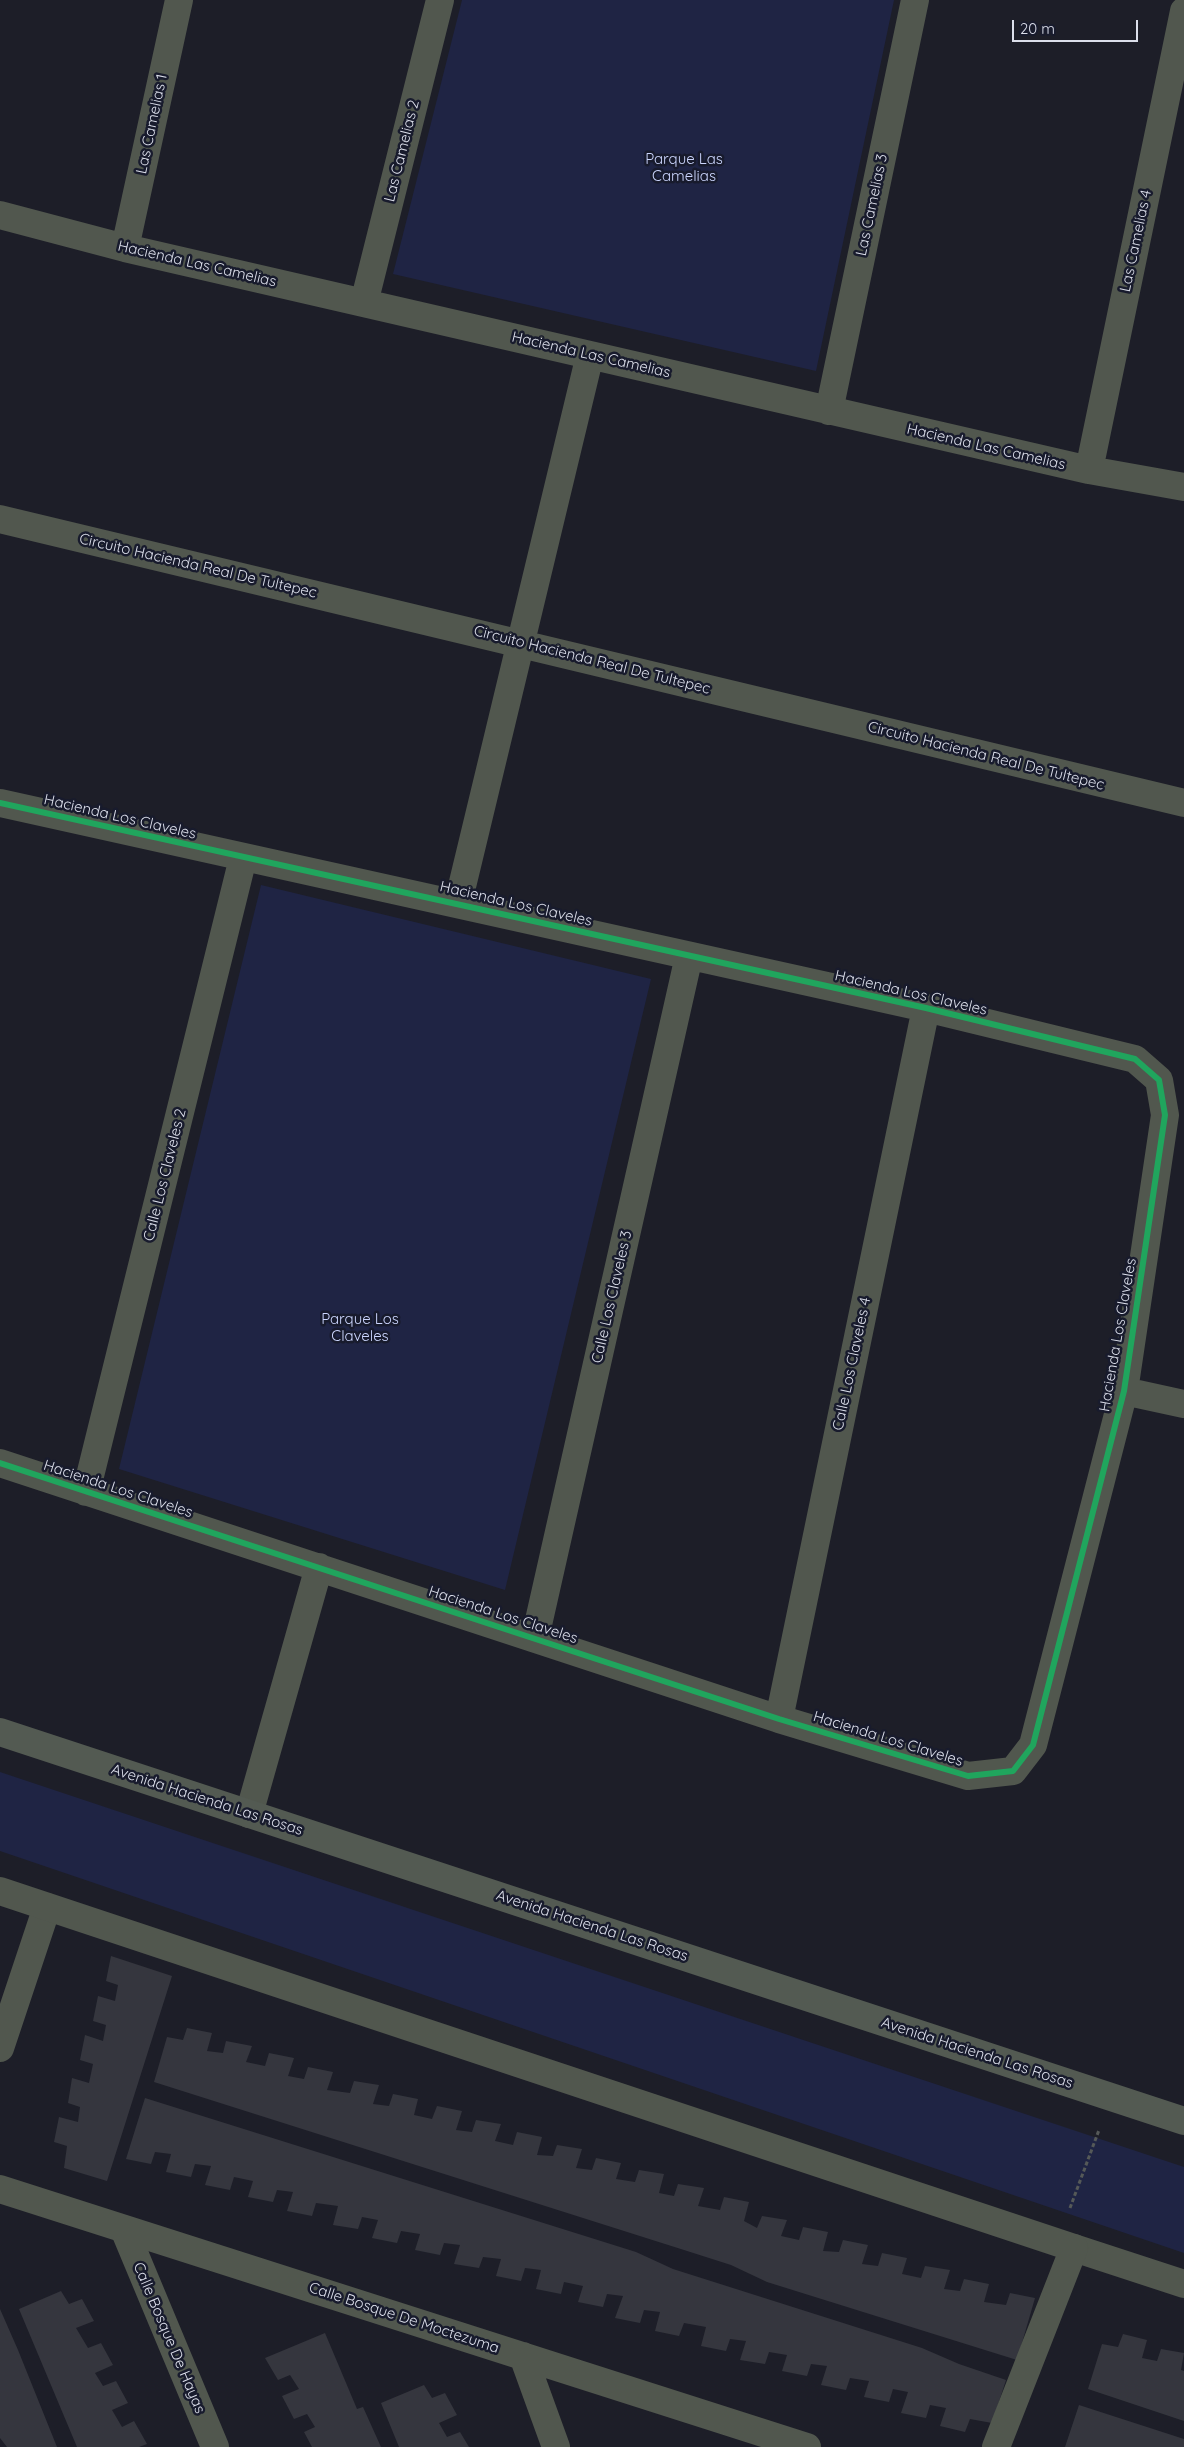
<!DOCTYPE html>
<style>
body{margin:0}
#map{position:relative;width:1184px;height:2447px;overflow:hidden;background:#1d1e28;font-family:Quicksand,sans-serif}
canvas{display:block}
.scale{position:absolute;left:1012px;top:20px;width:126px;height:22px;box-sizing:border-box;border:2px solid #dcdfeb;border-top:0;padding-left:6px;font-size:15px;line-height:18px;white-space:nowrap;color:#dcdfeb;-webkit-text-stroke:4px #181b2d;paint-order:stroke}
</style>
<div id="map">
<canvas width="1184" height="2447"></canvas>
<div class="scale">20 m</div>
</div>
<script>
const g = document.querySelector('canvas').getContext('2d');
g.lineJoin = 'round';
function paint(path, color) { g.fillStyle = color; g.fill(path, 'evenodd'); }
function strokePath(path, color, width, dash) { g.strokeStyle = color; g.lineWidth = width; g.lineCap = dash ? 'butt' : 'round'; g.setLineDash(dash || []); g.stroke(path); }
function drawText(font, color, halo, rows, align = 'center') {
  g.font = font + ' Quicksand,sans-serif'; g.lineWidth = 5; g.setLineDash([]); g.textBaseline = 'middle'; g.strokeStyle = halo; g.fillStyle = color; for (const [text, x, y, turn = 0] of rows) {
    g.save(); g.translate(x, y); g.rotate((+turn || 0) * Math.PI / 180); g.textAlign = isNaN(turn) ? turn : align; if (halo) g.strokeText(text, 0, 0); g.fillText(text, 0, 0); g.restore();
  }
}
paint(new Path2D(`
 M462,0H894L816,371L393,274Z
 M261,885L651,979L505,1590L119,1469Z
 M0,1772L1184,2167V2253L0,1851Z`), '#1f2444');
paint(new Path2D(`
 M111,1956L172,1976L107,2181L64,2168L67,2146L54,2142L59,2117L78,2122L80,2107L68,2103L72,2078L89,2083L93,2064L80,2060L85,2035L103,2041L106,2025L93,2021L98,1996L115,2001L118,1985L106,1981Z
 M187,2028L212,2033L207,2051L223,2053L226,2041L252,2046L246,2062L265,2066L269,2053L294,2058L288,2076L304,2079L308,2067L333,2072L327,2090L350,2093L354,2081L379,2085L373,2104L389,2106L393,2094L418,2099L414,2115L432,2119L437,2106L462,2111L456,2130L472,2132L476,2120L501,2124L495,2141L513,2145L517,2132L542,2137L537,2155L553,2156L557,2145L582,2149L576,2168L592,2170L596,2158L621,2163L616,2179L635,2182L639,2170L664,2174L659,2193L674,2196L678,2184L704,2188L698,2206L720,2210L724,2197L749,2202L744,2221L757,2228L762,2216L787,2220L781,2236L799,2240L803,2227L828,2232L823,2251L839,2252L843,2240L868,2245L862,2264L878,2266L882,2253L907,2258L902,2274L921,2278L925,2266L950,2270L944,2289L960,2291L964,2279L989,2284L984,2302L1006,2305L1010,2293L1035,2298L1017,2360L767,2282L731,2265L684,2250L154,2082L167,2037L183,2040Z
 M145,2098L636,2252L673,2269L922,2348L959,2364L1006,2380L992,2423L970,2419L965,2432L940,2426L946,2408L930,2405L926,2418L901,2413L908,2392L893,2389L889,2402L864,2397L869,2381L850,2378L846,2390L821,2385L827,2366L811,2364L807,2376L782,2371L787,2355L769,2352L765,2364L740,2360L746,2341L730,2339L726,2351L701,2346L706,2327L684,2323L679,2336L655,2331L660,2312L644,2310L640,2323L615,2318L623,2296L607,2294L603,2307L578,2302L583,2286L564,2282L561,2294L536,2289L541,2270L525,2268L521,2281L496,2276L501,2259L483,2257L479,2268L454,2264L460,2245L444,2243L440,2255L415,2250L420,2234L401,2231L397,2243L372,2238L378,2220L362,2217L358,2229L333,2225L338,2206L316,2203L312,2216L287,2211L293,2192L277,2190L273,2202L248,2197L253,2181L234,2177L230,2190L205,2185L211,2166L195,2164L191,2177L166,2172L171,2154L155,2152L151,2164L126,2159Z
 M61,2291L69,2304L82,2299L94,2321L76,2328L88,2348L101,2343L113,2365L95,2373L103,2386L116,2381L128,2403L112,2410L122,2427L134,2421L147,2444L139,2447H77L19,2309Z
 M0,2309L18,2350L57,2447H7L0,2438Z
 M325,2333L357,2409L363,2407L381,2447H312L304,2432L315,2427L307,2414L294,2419L282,2396L299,2389L290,2375L278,2380L265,2358Z
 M1123,2334L1147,2340L1142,2358L1157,2361L1161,2349L1184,2353L1181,2370L1184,2371V2421L1088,2389L1102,2344L1118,2347Z
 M424,2385L432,2398L445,2393L457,2415L439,2423L447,2437L460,2432L469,2447H399L381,2403Z
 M1079,2405L1184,2439V2447H1065Z`), '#35363e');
strokePath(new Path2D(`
 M1070,2208L1099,2130`), '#555958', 3, [4, 2.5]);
strokePath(new Path2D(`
 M0,215L125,248L1089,470L1184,487
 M125,248L179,0
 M364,303L440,0
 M829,411L915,0
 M1089,470L1184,11
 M0,519L1184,803
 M0,803L926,1008L1135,1059L1159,1080L1165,1115L1124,1391L1033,1745L1013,1771L968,1776L779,1719L0,1463
 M458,903L590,355
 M1124,1391L1184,1404
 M86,1492L243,858
 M535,1638L689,956
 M779,1719L926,1008
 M249,1814L319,1567
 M0,2048L47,1907
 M0,2189L807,2447
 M124,2229L215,2447
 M1074,2248L1184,2284
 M523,2356L556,2447`), '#51574e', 28);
strokePath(new Path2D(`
 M0,1891L1074,2248L996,2447`), '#51574e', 28);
strokePath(new Path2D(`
 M0,1732L1184,2121`), '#535a52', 28);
strokePath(new Path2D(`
 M0,803L926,1008L1135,1059L1159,1080L1165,1115L1124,1391L1033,1745L1013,1771L968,1776L779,1719L0,1463`), '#20a55d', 6);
drawText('15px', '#dcdfeb', '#181b2d', [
 ["Las Camelias 1",152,124,-78],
 ["Las Camelias 2",402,151,-76],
 ["Las Camelias 3",872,205,-78],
 ["Las Camelias 4",1136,241,-78],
 ["Hacienda Las Camelias",197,264,13],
 ["Hacienda Las Camelias",591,355,13],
 ["Hacienda Las Camelias",986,447,13],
 ["Circuito Hacienda Real De Tultepec",198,566,13],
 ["Circuito Hacienda Real De Tultepec",592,660,14],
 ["Circuito Hacienda Real De Tultepec",986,756,14],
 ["Hacienda Los Claveles",120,817,13],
 ["Hacienda Los Claveles",516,904,13],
 ["Hacienda Los Claveles",911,993,13],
 ["Calle Los Claveles 2",165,1175,-76],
 ["Calle Los Claveles 3",612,1297,-77],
 ["Hacienda Los Claveles",1118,1335,-80],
 ["Calle Los Claveles 4",852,1364,-78],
 ["Hacienda Los Claveles",118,1489,18],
 ["Hacienda Los Claveles",503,1615,18],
 ["Hacienda Los Claveles",888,1739,17],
 ["Avenida Hacienda Las Rosas",207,1800,18],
 ["Avenida Hacienda Las Rosas",592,1926,18],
 ["Avenida Hacienda Las Rosas",977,2053,18],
 ["Calle Bosque De Moctezuma",404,2318,18],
 ["Calle Bosque De Hayas",169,2338,67]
]);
drawText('15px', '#ccd6fe', '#181b2d', [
 ["Parque Las",684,159],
 ["Camelias",684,176],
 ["Parque Los",360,1319],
 ["Claveles",360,1336]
]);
</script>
